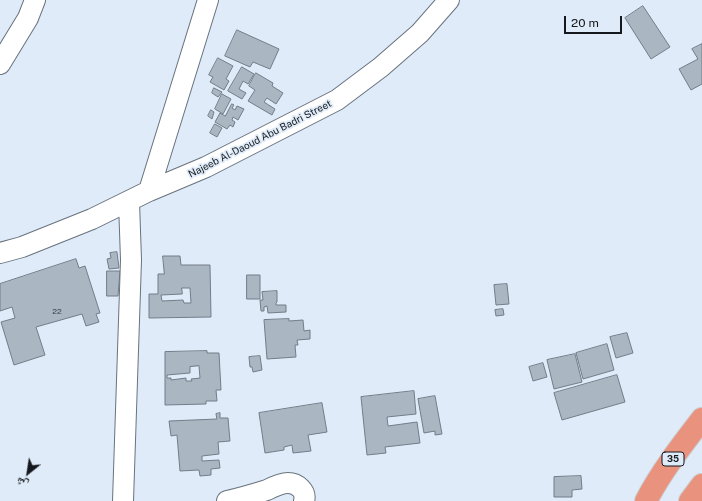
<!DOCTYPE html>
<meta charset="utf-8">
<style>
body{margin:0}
#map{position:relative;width:702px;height:501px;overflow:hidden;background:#dfebf8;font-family:"Public Sans","Noto Naskh Arabic",sans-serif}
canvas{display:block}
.north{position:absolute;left:8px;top:453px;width:40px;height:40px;-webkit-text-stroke:3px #dfebf8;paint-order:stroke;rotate:210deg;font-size:11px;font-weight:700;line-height:16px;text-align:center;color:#15191e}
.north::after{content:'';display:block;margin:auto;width:14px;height:18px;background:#15191e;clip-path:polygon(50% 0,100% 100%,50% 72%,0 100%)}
.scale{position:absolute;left:564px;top:16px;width:58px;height:18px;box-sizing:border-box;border:2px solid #15191e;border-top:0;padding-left:5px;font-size:12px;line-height:14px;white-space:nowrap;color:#15191e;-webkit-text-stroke:3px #dfebf8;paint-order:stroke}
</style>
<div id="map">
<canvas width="702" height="501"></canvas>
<div class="north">ش</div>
<div class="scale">20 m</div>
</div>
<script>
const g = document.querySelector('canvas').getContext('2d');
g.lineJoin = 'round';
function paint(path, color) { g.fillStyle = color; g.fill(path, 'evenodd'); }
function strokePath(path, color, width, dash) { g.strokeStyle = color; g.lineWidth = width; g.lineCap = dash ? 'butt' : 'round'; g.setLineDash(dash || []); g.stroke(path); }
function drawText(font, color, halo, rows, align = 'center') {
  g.font = font + ' "Public Sans",sans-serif'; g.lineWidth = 3.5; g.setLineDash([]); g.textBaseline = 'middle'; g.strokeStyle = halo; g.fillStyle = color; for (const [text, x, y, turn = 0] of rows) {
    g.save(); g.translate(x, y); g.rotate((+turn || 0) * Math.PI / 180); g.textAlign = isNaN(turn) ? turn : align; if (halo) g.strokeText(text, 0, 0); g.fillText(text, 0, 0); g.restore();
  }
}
const building = new Path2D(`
 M643,6L670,47L651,59L625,18Z
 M237,30L279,49L270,69L253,62L250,67L225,56Z
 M702,44V84L691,90L679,69L698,59L692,49Z
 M218,58L233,66L226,79L229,81L224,90L210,82L213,77L209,75Z
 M242,67L254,74L248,84L243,81L239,89L246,93L242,99L228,91Z
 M256,73L273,83L272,86L283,93L276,104L267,98L264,102L275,109L272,115L248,101L255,90L249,86Z
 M214,88L222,92L218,97L212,93Z
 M222,94L231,99L223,114L215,109Z
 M232,104L234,105L232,108L235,110L237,106L244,109L238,120L233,117L232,120L235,122L233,127L230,125L227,129L215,122L220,113L225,116Z
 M211,110L214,112L212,119L208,116Z
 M215,124L222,128L217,137L210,133Z
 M117,252L119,268L109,269L107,259L111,258L110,253Z
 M163,256H180L181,265H210L211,317L149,318V294H158V274H164ZM182,288H190L191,303H184L183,300L162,301L161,295L182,294Z
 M76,259L79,268L85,266L100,313L96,314L99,322L86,326L82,314L36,327L45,355L14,365L1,322L15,318L12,307L0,311V284Z
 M107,271H120L118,296H107Z
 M247,275H260V299H247Z
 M507,284L509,304L496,305L494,285Z
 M277,291V302L276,303V305H286V312L268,313L267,306L264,307V311H261L260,300H263L262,292Z
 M503,309L504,315L496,316L495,310Z
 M289,319V321L303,320L304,331L310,330V339L297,340L298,345H295L296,357L267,359L264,320Z
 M627,333L633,353L616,358L610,337Z
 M607,344L614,370L583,379L576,353Z
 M207,351V353H219L221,390H216L217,401H206V404L165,405V352ZM199,366L200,378L191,379L192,381H186V378L171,380V378H167V375L190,373V367Z
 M575,354L582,382L554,389L547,360Z
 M260,356L262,370L253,372L252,367H250L249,357Z
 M543,363L547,377L533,381L529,367Z
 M617,375L625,402L562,420L554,393Z
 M414,391L416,414L387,417L388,426L417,422L420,443L385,447L386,453L367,455L361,397Z
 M435,396L442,434L435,435V431L424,433L418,399Z
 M322,403L327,432L308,435L311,451L293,453L292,445L284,447V450L265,453L259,413Z
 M220,413V418H228L230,441L218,442L219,454L202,456V461L219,460L220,468L211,469V475L200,476L199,470L180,471L177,435L171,436L169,421L217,419L216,414Z
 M581,476L582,489L572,490V497H554V477Z`);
paint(building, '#aab6c2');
strokePath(building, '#727d88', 1);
const minor = new Path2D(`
 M0,64L28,18L35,0
 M149,191L208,0
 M0,253L22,247L92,219L149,191L206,167L337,100L381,67L420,33L449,0
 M123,501L131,260L129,202
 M227,501C241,498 254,494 267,490C273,487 281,483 288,483C297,483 307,491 304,501`);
const highway = new Path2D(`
 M646,501C661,472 682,445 702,419
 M690,501L702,485`);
strokePath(minor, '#68737e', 22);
strokePath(highway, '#ccccce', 24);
strokePath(minor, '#fff', 20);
strokePath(highway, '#e9927e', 22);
drawText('8px', '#3a4047', null, [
 ["22",57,312]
]);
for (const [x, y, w] of [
 [673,459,22]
]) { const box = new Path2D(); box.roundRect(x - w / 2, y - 7, w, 14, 3); g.fillStyle = '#dfebf8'; g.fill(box); strokePath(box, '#15191e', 1); }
drawText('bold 9px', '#15191e', null, [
 ["35",673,459]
]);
drawText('10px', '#15191e', '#dfebf8', [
 ["Najeeb Al-Daoud Abu Badri Street",260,139,-27]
]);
</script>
